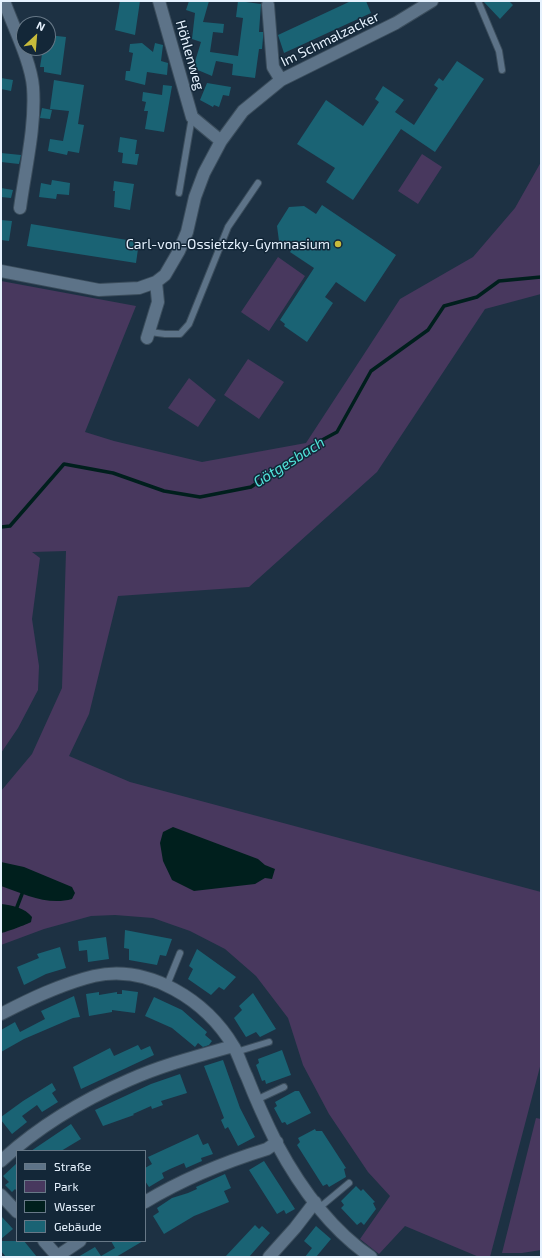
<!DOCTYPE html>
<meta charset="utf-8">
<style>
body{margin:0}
#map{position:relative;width:542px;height:1258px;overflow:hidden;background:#1d3143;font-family:"Exo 2",sans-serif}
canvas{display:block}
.frame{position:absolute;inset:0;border:2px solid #e6f2fe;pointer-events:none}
.legend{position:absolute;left:16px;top:1150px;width:130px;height:92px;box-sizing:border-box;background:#132738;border:1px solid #677887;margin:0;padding:5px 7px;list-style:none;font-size:12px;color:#e6f2fe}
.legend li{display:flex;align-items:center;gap:8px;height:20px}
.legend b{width:20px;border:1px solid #677887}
.north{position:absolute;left:16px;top:16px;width:40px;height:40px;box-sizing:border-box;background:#132738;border:1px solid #677887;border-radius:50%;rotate:26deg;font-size:11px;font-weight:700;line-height:16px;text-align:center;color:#e6f2fe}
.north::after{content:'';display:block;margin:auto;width:14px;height:18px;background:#c7bb3b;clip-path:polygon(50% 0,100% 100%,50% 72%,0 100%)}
</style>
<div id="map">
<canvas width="542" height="1258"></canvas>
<div class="frame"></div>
<ul class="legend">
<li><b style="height:5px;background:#5d7388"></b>Straße</li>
<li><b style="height:11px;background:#48385e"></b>Park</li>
<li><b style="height:11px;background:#001f1d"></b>Wasser</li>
<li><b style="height:11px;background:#1a6374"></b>Gebäude</li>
</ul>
<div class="north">N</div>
</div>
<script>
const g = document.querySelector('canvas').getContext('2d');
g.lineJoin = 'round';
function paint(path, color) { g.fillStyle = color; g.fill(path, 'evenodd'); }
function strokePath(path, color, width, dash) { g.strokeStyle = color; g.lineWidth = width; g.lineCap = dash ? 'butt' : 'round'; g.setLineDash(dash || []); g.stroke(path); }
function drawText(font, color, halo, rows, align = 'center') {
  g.font = font + ' "Exo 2",sans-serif'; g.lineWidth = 3; g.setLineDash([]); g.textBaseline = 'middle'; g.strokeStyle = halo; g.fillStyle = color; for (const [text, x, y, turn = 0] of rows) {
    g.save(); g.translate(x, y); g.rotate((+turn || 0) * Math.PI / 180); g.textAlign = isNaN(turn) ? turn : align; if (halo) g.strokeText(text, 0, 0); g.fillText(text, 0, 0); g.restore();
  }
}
paint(new Path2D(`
 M422,154L442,167L418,204L398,191Z
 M541,162V294L485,309L377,472L249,587L118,596L89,714L69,756L130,782L541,892V1063L490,1257H479L405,1226L379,1254L360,1239L390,1196L368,1172L329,1114L303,1065L288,1018L256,976L225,949L190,931L153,918L115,915L91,916L44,929L1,945V791L32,754L62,688L66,551L32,552L40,558L32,619L39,666L38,690L18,728L1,753V281L136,306L85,432L114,441L202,462L306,443L400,299L473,257L515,208Z
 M278,257L305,276L269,331L241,312Z
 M248,359L284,382L259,419L224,395Z
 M189,378L216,400L198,427L168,408Z
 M536,1118L541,1119V1250L522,1253H502Z`), '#48385e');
paint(new Path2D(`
 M173,827L258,859L265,865L275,869L272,879L265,878L255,884L194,891L172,880L163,861L160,843L163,832Z
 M1,862L24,867L72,887L75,893L72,899C48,906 24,894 1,886Z
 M1,904C12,905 25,908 32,917L31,922C28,924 4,933 1,933Z`), '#001f1d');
strokePath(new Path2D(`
 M1,527L10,526L64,464L113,473L164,491L200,497L251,487L309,447L337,432L371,371L428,330L444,306L477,297L499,281L541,277
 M17,907L22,894`), '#001f1d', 3.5);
paint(new Path2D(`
 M120,1H140L135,35L115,30Z
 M189,1H209L203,22L224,24L223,33L213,32L210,52L238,56L243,18L236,17L238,1L261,4L259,32H263V38L262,49H259L255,78L232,75L233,64L216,61L212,76L193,68L201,42L192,39L195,13L186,10Z
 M351,1H366L371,13L284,53L278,35Z
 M483,1H509L513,5L500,19Z
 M48,35L66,37L61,75L44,72V67H40L43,48H48Z
 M142,43L153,52L155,43L163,45L161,61L168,63L167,75L147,72L145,85L125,80L126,71H130L133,53L129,52L130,44Z
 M457,61L484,79L435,152L401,129L353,200L326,182L335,168L297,144L326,100L363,126L379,102L375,99L383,86L404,100L395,112L414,125L438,88L434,85L439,78L443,81Z
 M1,78L13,80L11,91L1,89Z
 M54,80L84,85L78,124L84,125L79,153L68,151L67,155L48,151L50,139L63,141L69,111L50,109Z
 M207,83L231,87L229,96L223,95L219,107L214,105L213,107L200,100Z
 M163,85L172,86L164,132L145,129L148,111H144L146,102L142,101L143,92L162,95Z
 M42,108L52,110L50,119L40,118Z
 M120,137L137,140L135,154H139L137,165L122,163L123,153L118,152Z
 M1,153L21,155L19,164L1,162Z
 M52,180L70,183L69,195L57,194L56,199L39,197L41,183L51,185Z
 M114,181L134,184L130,210L114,207L115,191H113Z
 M1,188L13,190L11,198L1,197Z
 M322,205L396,255L365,302L336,282L325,297L333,303L307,342L284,326L285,324L280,320L314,268L290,252L292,249L279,241L277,226L289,207L304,206L316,214Z
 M1,220L12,221L9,241L1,240Z
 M31,224L139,242L136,263L27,246Z
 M125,930L172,939L166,956L160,955L157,965L129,960V949L124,948Z
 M106,937L109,959L88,962L87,950L79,951L78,941Z
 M60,947L66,968L46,974L24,985L17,967L39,958L37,954Z
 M197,949L236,977L224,990L219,987L211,995L188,979L193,969L189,966Z
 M122,990L138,992L135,1013L112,1010V1012L89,1016L86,994L99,992V995L117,992V994H122Z
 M253,993L276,1029L260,1037L256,1032L246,1037L234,1018L242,1010L239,1006Z
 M74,996L80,1017L73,1018L24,1039L1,1052V1030L15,1022L20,1032L45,1019L41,1011Z
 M154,997L182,1010L207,1032L205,1035L212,1041L209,1045L203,1047L198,1043L195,1047L172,1028L145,1016Z
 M138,1045L141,1050L150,1046L154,1055L81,1089L73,1067L110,1048L114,1056Z
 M282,1050L291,1075L266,1084L265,1080L262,1081L256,1065L259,1063L258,1059Z
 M223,1060L240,1108L255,1137L238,1146L228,1127L225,1129L221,1120L224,1118L204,1066Z
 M180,1074L187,1093L161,1101L163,1105L152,1109L151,1106L133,1114L134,1115L103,1126L95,1110L151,1084Z
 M52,1083L56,1090L52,1093L58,1102L42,1112L37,1105L22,1116L27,1122L12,1134L1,1120V1117L23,1101Z
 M295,1091H299L311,1113L287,1125L285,1122L282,1123L274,1108L277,1106L275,1102Z
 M71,1124L81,1139L61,1151H31Z
 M315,1129L316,1131H322L346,1168L344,1169L346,1177L329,1187L327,1184L323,1186L297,1145L300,1142L298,1138Z
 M198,1134L203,1145L208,1143L213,1154L201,1158L202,1161L186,1168L184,1163L170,1169L162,1173L164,1178L149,1187L145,1181V1168L152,1164L148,1157Z
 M264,1161L295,1209L286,1214L284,1210L277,1214L249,1170Z
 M17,1163V1191L15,1189L12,1192L5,1185L9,1182L3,1176Z
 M225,1174L231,1188L224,1191L229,1202L194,1216L164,1234L153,1216L159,1212L157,1208L172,1198L188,1193L197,1189L196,1187Z
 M356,1186L361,1191L363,1189L375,1202L373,1203L376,1209L364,1225L361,1222L357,1225L341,1208L344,1205L341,1201Z
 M1,1216L13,1229L1,1239Z
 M255,1225L259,1229L262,1226L270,1233L249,1257H225Z
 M316,1226L331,1239L316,1257H305L312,1248L304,1241Z
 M1,1241H24L37,1257H6L1,1251Z
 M111,1241H143L116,1257H78L95,1247L101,1256L115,1248Z`), '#1a6374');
const lane = new Path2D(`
 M478,1L499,51L502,70
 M179,193L192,117
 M150,332L165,334H180L189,324L228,227L258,183
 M167,985L180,953
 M236,1052L269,1042
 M256,1100L284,1087
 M319,1208L349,1183`);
const street = new Path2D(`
 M4,1C13,26 31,62 33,87C36,126 25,170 20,208
 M159,1L192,117L221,141
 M268,5L273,67L281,80
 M1,271L99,290L139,288L156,282L165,275L179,251L187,232L195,197L204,173L221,141L243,111L281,80L396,23L432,1
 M147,338L158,302L156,282
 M1,1014C30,999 61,984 94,976C149,964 206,1000 234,1047C239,1056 242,1067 247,1077C256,1100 266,1122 277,1144C300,1187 330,1229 371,1257
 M1,1161C38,1127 83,1100 129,1080C162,1065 198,1056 233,1046
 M1,1195L17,1212
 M145,1202C183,1179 225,1162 267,1149L277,1142
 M44,1241L58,1257
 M56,1257L80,1241
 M269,1257L295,1228L315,1202`);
strokePath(lane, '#3b4d5c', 8);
strokePath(street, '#3b4d5c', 14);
strokePath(lane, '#5d7388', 6);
strokePath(street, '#5d7388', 12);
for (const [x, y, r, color] of [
 [338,244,4,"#c7bb3b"]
]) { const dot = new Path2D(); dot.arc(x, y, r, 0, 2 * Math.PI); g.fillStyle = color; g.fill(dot); strokePath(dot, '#132738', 1.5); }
drawText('14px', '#e6f2fe', '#132738', [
 ["Im Schmalzacker",330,39,-26],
 ["Höhlenweg",190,55,74]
]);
drawText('14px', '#e6f2fe', '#132738', [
 ["Carl-von-Ossietzky-Gymnasium",330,244]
], 'right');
drawText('italic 15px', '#51e1d8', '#132738', [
 ["Götgesbach",289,462,-32]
]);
</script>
